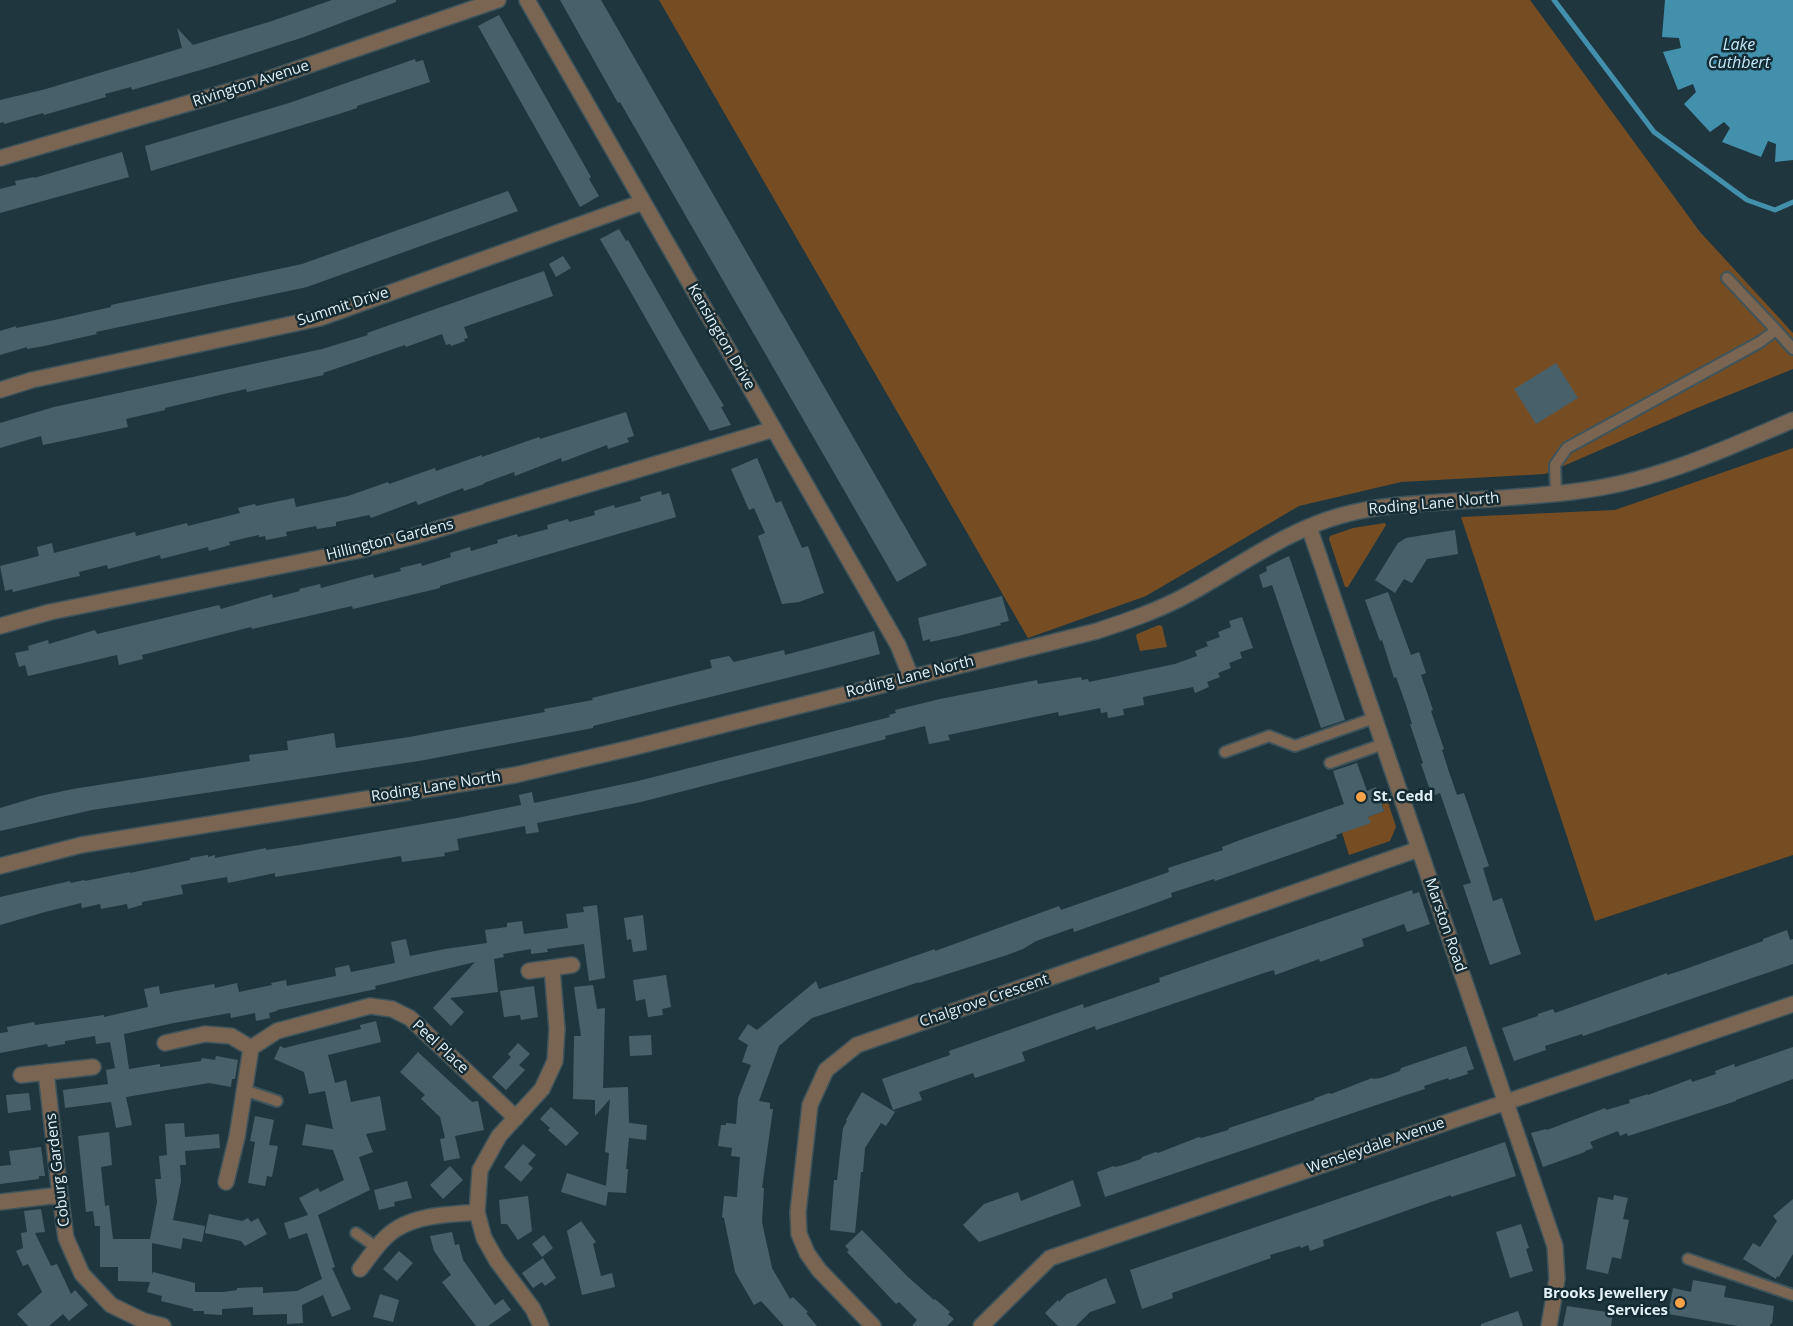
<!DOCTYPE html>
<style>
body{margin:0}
canvas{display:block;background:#1f363f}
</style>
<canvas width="1793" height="1326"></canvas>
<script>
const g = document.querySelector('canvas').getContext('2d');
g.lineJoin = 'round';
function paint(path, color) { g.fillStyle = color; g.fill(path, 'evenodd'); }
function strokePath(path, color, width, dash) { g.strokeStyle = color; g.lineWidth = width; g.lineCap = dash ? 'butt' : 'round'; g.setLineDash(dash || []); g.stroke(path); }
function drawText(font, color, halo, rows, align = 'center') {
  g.font = font + ' "Open Sans",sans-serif'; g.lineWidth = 5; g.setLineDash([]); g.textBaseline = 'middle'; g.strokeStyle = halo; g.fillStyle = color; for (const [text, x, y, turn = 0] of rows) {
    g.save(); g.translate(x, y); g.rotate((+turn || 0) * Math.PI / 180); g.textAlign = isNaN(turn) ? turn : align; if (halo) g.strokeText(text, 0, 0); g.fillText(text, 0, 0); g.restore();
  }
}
paint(new Path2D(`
 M659,0H1530L1700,232L1793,333V369L1692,410L1545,474L1401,482L1299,506L1146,596L1028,638Z
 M1793,448V855L1595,921L1461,517L1615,510Z
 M1385,523L1386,525L1348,587H1345L1329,539L1330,536L1353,528Z
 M1159,625L1162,626L1167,647L1140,651L1136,636L1137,634Z
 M1388,802L1396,827L1390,841L1349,855L1340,826L1356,828L1370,823L1368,817L1384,811L1382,804Z`), '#764d23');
paint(new Path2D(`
 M1665,0H1793V160L1775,162L1776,144L1768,141L1761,157L1722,142L1730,128L1724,122L1710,132L1684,104L1696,92L1693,84L1678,90L1663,52L1681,48L1679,38L1662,37Z`), '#4390ad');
strokePath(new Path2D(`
 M1554,0L1654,132L1747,200L1775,210L1793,202`), '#4390ad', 5);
paint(new Path2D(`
 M332,0H396V2L304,37L214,66L132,90L131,87L105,94L106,97L44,115L43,113L4,124V122L0,123V100L46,89L182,48L177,28L193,45L272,21Z
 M560,0H601L927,565L897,582L620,102L618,103Z
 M499,15L591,177L589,179L599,196L580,207L478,26Z
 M415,59L416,62L423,60L430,82L357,106V108L339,114L151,171L145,146L289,103Z
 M122,152L129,177L0,213V189L16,185L15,181L34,177V178Z
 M508,191L518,211L307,287L96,332L97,334L44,346L27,349V347L0,355V331L16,326V328L59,319L111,307V305L302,264Z
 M619,229L626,241L628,240L698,362L724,406L721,407L731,425L710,431L629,289L600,239Z
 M563,256L571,268L556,277L549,264Z
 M544,271L553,296L464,327L468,338L464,339L465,341L451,346L450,344L446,345L442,334L406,347L405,345L323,373L324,375L247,392L246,389L224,394L165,408V410L126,419L128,427L43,445L41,436L0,448V423L54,407L322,349L368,335L367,333Z
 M1556,363L1578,398L1536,424L1514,389Z
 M626,412L634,436L627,438L629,442L608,449L607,445L562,462L561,458L515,476L514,472L484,483V484L464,491L463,488L418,505L416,501L371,518L369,515L336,522V526L317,529L316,526L286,532L287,536L266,540L265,536L259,537V535L245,538L229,542L230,545L209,551L208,547L161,559L160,555L108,569L107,565L79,572L80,576L70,578L13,592L12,589L5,591L0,566L39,556L37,547L52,543L54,553L135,532L136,536L187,523L188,526L240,513L238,508L255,504L256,506L294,498L296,507L348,496L388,482L389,484L435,468L436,471L482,455V457L539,437L540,439Z
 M757,458L776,503L781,501L802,548L808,546L824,593L799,602L782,604L758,536L765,533L754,508L749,510L731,469Z
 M661,491L662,495L669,493L676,517L440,586V588L353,609L352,606L252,629L251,627L142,655L143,659L119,665L117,655L28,676L25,665L19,667L15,653L29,650L28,646L48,640L49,644L95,630L97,634L219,605L221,609L272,594L273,598L300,591L299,589L320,584L321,588L373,574L374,578L401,571L400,568L421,563L422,566L451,557L450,553L470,547L471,551L498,543L497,540L517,534L518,537L548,529L547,525L568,519L569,522L595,515L594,511L614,505L615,508L641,501L640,497Z
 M1455,530L1458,554L1427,559L1412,583L1404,579L1395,593L1375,580L1398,543L1406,538Z
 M1289,556L1345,720L1321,728L1272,585L1263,588L1259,575L1267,571L1266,567Z
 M1388,592L1411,655L1419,652L1426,673L1421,675L1433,710L1431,711L1444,749L1442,750L1449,772L1457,795L1464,793L1489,866L1483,868L1493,901L1502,898L1521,954L1490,965L1463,885L1471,883L1440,793L1432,796L1421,764L1423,763L1410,724H1412L1405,702L1396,677L1394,678L1382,640L1380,641L1365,600Z
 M1002,596L1009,621L1000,623L1001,625L958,636L930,642V639L923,641L918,618Z
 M1242,617L1253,648L1240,652L1242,658L1229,663L1231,668L1218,673L1220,677L1207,682L1209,687L1195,693L1193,687L1143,697L1144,705L1123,709L1124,715L1108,718L1107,712L1101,713L1100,708L1059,716L1058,712L948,735L950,740L929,744L925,726L885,736L886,739L641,802L537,823L539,832L526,834L525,826L457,839L459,850L444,853L445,856L402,862L401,856L275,877V873L228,883L227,877L181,885L183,894L142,902V905L128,909L127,904L101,909L100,904L82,908L81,903L45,912L0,925V897L70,881L71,883L84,880L85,881L130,872V873L190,860V858L208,855V857L215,855V858L266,848V850L300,845L457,818L521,805L519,795L532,792L534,803L638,781L890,717L889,715L896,713L895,710L940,699L1037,680L1038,684L1081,677L1082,680L1088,679L1089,682L1175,664L1197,656L1195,651L1208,646L1206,642L1220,637L1218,632L1231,627L1229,621Z
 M874,631L880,654L823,669L593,726V728L419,761L92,810L0,831V808L40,796L73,789L250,761L249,755L288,750L287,741L334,733L336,748L409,737L545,712L544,709L593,700L592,698L712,668L710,660L729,656L734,662L784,650L785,655Z
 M1357,763L1367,791L1376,787L1384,811L1368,817L1371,823L1336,835L1337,838L1304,850L1215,881L1214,879L1171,893L1172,897L1142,908L1074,932L1073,928L1036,941L1023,949L1007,955L919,983V982L812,1018L779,1046L759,1101L770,1103V1109H773L762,1188H764L762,1222L772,1268L790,1299L793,1297L808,1312L806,1313L817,1326H784L761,1301L754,1305L735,1272L724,1218L722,1217L724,1196L737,1197L740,1157L731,1156L732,1148L718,1146L721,1125H726V1123L736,1124L738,1098L751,1065L742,1062L748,1045L738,1039L748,1024L757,1030L816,981L819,989L935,949V951L1059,906L1061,910L1081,903L1169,872L1168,868L1223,850L1222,847L1240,840L1344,804L1333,771Z
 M1412,890L1413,894L1419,892L1430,924L1407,932L1404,924L1362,939L1364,946L1320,962L1319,959L1275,975L1274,970L1264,973L1096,1030L1095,1026L1056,1040L1022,1052L1025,1061L975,1078L973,1073L919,1092L922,1100L893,1110L882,1079L950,1055L949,1051L1083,1004L1084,1008L1160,982L1159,978Z
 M597,905L605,978L589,981L584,944L547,949L548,952L531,954V949L503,954L504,957L494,959L498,992L450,998L464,1012L451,1026L433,1008L475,962L375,986L376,989L277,1010V1011L269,1013L270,1018L256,1021L255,1013L231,1018L230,1013L174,1023L124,1034L129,1069L160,1064V1067L201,1061L202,1058L215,1060L216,1056L238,1060L235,1079H232L231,1087L209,1083L126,1097L132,1125L116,1128L111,1102L65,1108L63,1090L108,1084L106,1070L115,1068L110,1042L96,1044L95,1036L65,1041V1044L48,1047L47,1044L0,1053V1033L8,1032L7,1027L34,1022L35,1025L104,1015V1017L148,1007L144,989L159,986L160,994L214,984L215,988L237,983L239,992L272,985L271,983L286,980L287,986L336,976L335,968L349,965L351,972L395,963L391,942L406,939L410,956L445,949L487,943L485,930L507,927V923L522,921L524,934L568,928L566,914L584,912L583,907Z
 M643,915L647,950L633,952L631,939L627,940L624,918Z
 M1787,930L1790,940L1793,939V964L1583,1036L1582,1034L1545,1046L1546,1050L1514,1061L1502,1028L1538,1016V1014L1553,1009L1555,1013L1667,973V975L1680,971L1763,941V939Z
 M666,975L671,1007L662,1009L663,1015L648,1017L645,999L636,1001L633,980Z
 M593,985L597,1009L605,1008L603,1088L628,1087L629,1123L647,1125L646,1140L629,1138L626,1169H628L626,1193L608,1192L606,1206L561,1192L567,1173L606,1186L609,1153L605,1152L610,1099L595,1116V1100L573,1099L574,1036H581L574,987Z
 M534,986L538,1017L521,1020L520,1015L504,1017L500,991Z
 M376,1021L381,1042L328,1055L335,1083L346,1080L351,1102L380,1096L386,1130L366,1134L373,1152L359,1157L370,1190L318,1215L335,1267L332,1268L351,1309L332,1317L323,1295L302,1305L303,1323L287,1324V1314L253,1315V1307L222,1309V1315L204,1314V1311H193V1309L161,1301L162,1296L147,1292L150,1282L118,1281V1267H100V1226H95L93,1211L86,1212L78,1136L109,1132L112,1165L101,1167L105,1206L109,1205L113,1239H150L157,1202L155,1179H161L159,1156L167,1155L165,1124L184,1123L185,1137L219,1134L220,1148L185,1151L186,1165H180L181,1181L173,1220L205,1226L202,1242L183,1238L181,1249L152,1243V1275L153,1272L195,1283V1292H223L237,1290V1288L263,1287V1293L297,1291L322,1279L307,1233L289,1239L284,1223L308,1215L299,1198L318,1188L320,1192L344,1180L333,1150L302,1145L306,1124L333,1129L325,1091L309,1094L304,1072L274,1059L280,1046L284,1048L361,1029L360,1025Z
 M651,1035L652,1055L630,1056L629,1036Z
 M518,1043L530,1054L519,1065L525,1070L506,1090L492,1077L511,1057L508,1054Z
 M1466,1046L1474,1069L1467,1071L1468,1074L1449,1080L1448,1078L1424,1086L1425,1089L1406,1095L1105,1197L1097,1172L1114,1166L1115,1167L1123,1165L1141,1159L1142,1157L1156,1152L1158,1153L1199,1137L1201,1138L1208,1136L1228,1130L1229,1128L1314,1100L1315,1098L1329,1093L1331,1094L1372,1078L1373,1079L1381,1078L1400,1071L1401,1068Z
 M1793,1047V1079L1736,1100V1101L1650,1129L1628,1136L1627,1133L1620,1136L1618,1131L1590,1142L1593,1148L1585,1151V1152L1543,1167L1531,1133L1546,1129L1547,1130L1605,1108L1606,1110L1630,1103L1629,1100L1648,1094V1095L1691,1079L1692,1082L1716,1074L1715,1071L1734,1064L1735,1067Z
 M418,1052L472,1102L478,1101L484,1130L445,1138L440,1117L421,1099L425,1095L400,1072Z
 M862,1092L895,1112L886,1126L881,1123L865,1148L863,1172H861L855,1233L830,1230L834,1180H837L843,1128L847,1121L846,1120Z
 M29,1093L31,1110L8,1113L6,1095Z
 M551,1107L579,1133L566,1146L548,1130L550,1128L540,1119Z
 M255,1116L274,1120L269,1145L278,1146L272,1177L267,1176L265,1186L248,1183L255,1142L250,1141Z
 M455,1136L460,1158L444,1161L440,1139Z
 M1505,1142L1516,1176L1451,1197V1195L1323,1240L1324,1246L1310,1251L1308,1245L1301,1248L1300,1246L1270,1255L1271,1258L1172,1293L1173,1298L1142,1309L1130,1270Z
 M523,1144L536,1155L528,1164L533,1168L521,1182L504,1167Z
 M41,1147L45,1176H39V1179L0,1184V1166L11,1165L9,1151Z
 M450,1166L463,1180L443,1199L430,1185Z
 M1073,1180L1081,1206L979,1242L963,1225L984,1204L1018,1192L1021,1201Z
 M407,1181L412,1198L394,1202L395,1206L379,1210L374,1190Z
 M1614,1195L1628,1198L1623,1219L1629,1220L1621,1259L1612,1257L1608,1274L1586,1269L1598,1197L1613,1200Z
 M528,1196L532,1231L518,1240L507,1224H501L499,1200Z
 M1793,1199V1254L1779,1277L1777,1276L1776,1279L1743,1259L1753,1243L1760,1247L1777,1221L1773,1216Z
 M41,1209L45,1232L35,1233L51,1266L57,1264L71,1294L75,1290L88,1305L69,1321L63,1314L49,1326H28L17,1314L42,1292L28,1264L23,1266L16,1251L23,1248L21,1233L27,1232L24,1211Z
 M209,1214L242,1221L248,1218L251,1222L258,1218L267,1234L245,1246L241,1241L205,1233Z
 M581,1221L596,1242L593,1244L601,1276L612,1273L615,1287L582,1295L567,1231Z
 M1521,1224L1529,1248L1526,1249L1533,1271L1510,1278L1496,1232Z
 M862,1230L908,1277L934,1300L935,1299L950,1312L948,1314L954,1319L947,1326H912L917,1320L899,1302L896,1304L847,1252L849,1250L845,1246Z
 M452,1232L455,1245L459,1244L463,1260L495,1305L503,1299L511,1310L488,1326H476L442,1282L451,1275L434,1251L430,1236Z
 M544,1235L553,1248L542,1257L532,1244Z
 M399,1251L413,1263L397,1281L383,1269Z
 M543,1258L556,1278L545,1286L542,1282L533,1288L522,1273Z
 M1106,1278L1116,1303L1090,1312L1076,1326H1058L1045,1313L1058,1300L1059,1302L1067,1294Z
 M1693,1280L1726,1286L1724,1297L1774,1306L1772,1324L1771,1323L1770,1326H1738L1668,1314L1673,1288L1691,1292Z
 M380,1294L399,1300L393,1322L373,1317Z
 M1567,1306L1613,1313L1611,1326H1563Z
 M1518,1311L1523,1326H1481V1324Z`), '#48606a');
const service = new Path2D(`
 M1727,278L1776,330
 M1556,493L1555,465L1567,448L1760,342L1776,330L1793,349
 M1225,752L1269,736L1295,746L1374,718
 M1330,763L1383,744
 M244,1090L277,1101
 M356,1233L376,1247
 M1688,1259L1793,1295`);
const minor = new Path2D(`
 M527,0L898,645L911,677
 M0,158L251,85L498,0
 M0,390L32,380L320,318L643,202
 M1309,527L1555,1246L1557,1279L1549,1326
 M0,626L50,612L360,550L415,536L774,429
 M529,971L572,965
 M165,1043L205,1034L231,1036L251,1048L277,1031L370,1006L392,1009L410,1018L516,1118
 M46,1072L60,1195L66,1238L82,1274L111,1305L144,1321L163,1326
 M21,1075L93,1067
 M226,1182L237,1137L251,1048
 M0,1202L60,1195
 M360,1269C371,1255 382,1237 398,1228C421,1214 451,1215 477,1212
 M541,1326L533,1309L497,1261L484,1238L477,1212L480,1170L499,1136L542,1089L555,1061L557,1029L552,968
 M873,1326L819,1270L807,1253L799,1234L798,1212L810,1105L826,1070L857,1045L1419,849
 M981,1326L1050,1258L1793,1004`);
const tertiary = new Path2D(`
 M0,866L81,845L515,775L631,748L1097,631C1127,621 1157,611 1185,596C1237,568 1286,530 1343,515C1375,506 1408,504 1442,502C1487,499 1533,497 1578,491C1654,482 1723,450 1793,420`);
strokePath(service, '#3e545c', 14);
strokePath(minor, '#3e545c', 18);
strokePath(tertiary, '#3e545c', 18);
strokePath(service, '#7a6552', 10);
strokePath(minor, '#7a6552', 15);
strokePath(tertiary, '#7a6552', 15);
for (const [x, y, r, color] of [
 [1361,797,6,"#f6a248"],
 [1680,1303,6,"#f6a248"]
]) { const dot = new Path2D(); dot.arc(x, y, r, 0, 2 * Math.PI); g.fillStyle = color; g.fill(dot); strokePath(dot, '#152b34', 2); }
drawText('15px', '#e2f0f5', '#152b34', [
 ["Rivington Avenue",251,84,-18],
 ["Summit Drive",343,307,-18],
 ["Kensington Drive",721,337,60],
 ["Roding Lane North",1434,504,-5],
 ["Hillington Gardens",390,540,-14],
 ["Roding Lane North",910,677,-14],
 ["Roding Lane North",436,787,-9],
 ["Marston Road",1445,925,71],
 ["Chalgrove Crescent",984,1001,-19],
 ["Peel Place",440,1047,43],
 ["Wensleydale Avenue",1376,1146,-19],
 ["Coburg Gardens",58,1170,-97]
]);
drawText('bold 15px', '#e2f0f5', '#152b34', [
 ["St. Cedd",1373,797],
 ["Brooks Jewellery",1668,1294,"right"],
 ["Services",1668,1311,"right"]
], 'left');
drawText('italic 16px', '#c2e9fa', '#152b34', [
 ["Lake",1739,45],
 ["Cuthbert",1739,63]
]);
</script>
